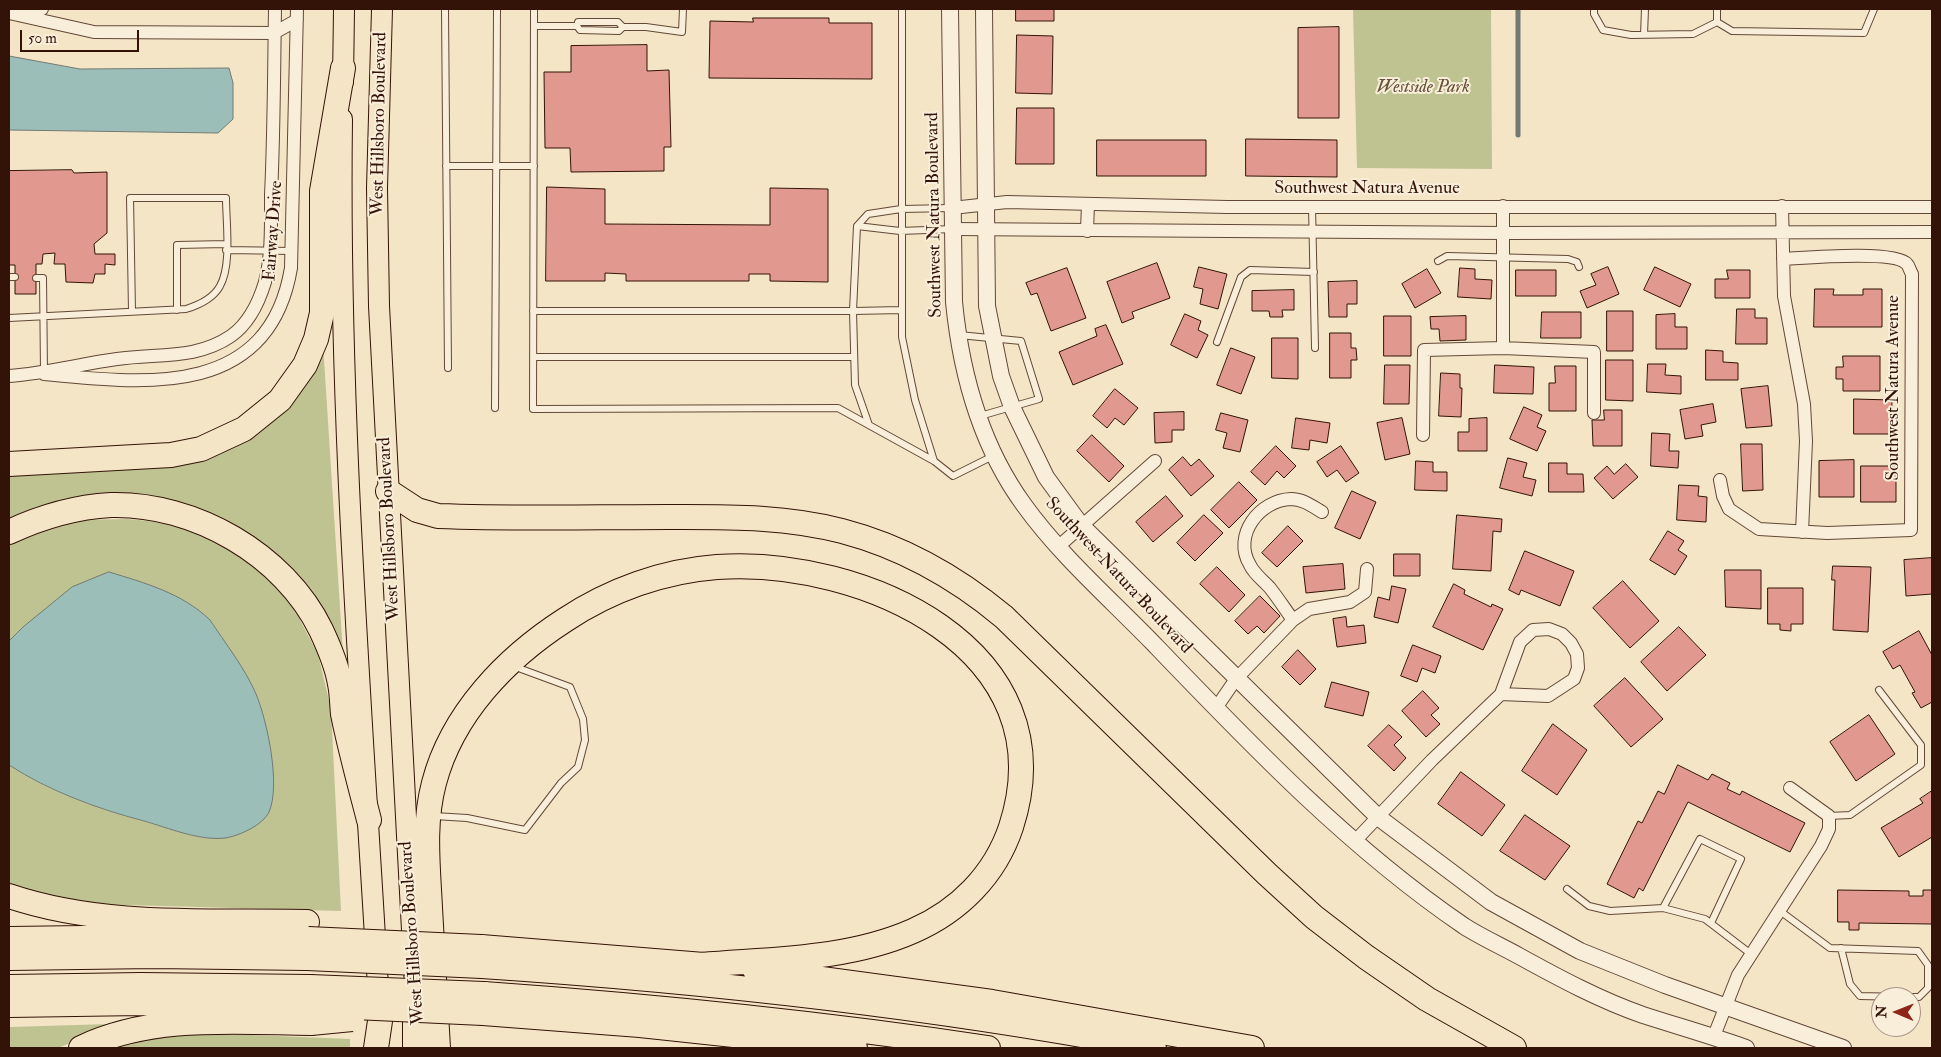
<!DOCTYPE html>
<style>
body{margin:0}
#map{position:relative;width:1941px;height:1057px;overflow:hidden;background:#f4e5c6;font-family:"IM FELL Double Pica",serif}
canvas{display:block}
.frame{position:absolute;inset:0;border:10px solid #331307;pointer-events:none}
.north{position:absolute;left:1871px;top:987px;width:50px;height:50px;box-sizing:border-box;background:#f8eeda;border:1px solid #a99686;border-radius:50%;rotate:271deg;font-size:14px;font-weight:700;line-height:20px;text-align:center;color:#331307}
.north::after{content:'';display:block;margin:auto;width:18px;height:22px;background:#8f2418;clip-path:polygon(50% 0,100% 100%,50% 72%,0 100%)}
.scale{position:absolute;left:20px;top:30px;width:119px;height:22px;box-sizing:border-box;border:2px solid #331307;border-top:0;padding-left:6px;font-size:15px;line-height:18px;white-space:nowrap;color:#331307;-webkit-text-stroke:4px #f8eeda;paint-order:stroke}
</style>
<div id="map">
<canvas width="1941" height="1057"></canvas>
<div class="frame"></div>
<div class="north">N</div>
<div class="scale">50 m</div>
</div>
<script>
const g = document.querySelector('canvas').getContext('2d');
g.lineJoin = 'round';
function paint(path, color) { g.fillStyle = color; g.fill(path, 'evenodd'); }
function strokePath(path, color, width, dash) { g.strokeStyle = color; g.lineWidth = width; g.lineCap = dash ? 'butt' : 'round'; g.setLineDash(dash || []); g.stroke(path); }
function drawText(font, color, halo, rows, align = 'center') {
  g.font = font + ' "IM FELL Double Pica",serif'; g.lineWidth = 4; g.setLineDash([]); g.textBaseline = 'middle'; g.strokeStyle = halo; g.fillStyle = color; for (const [text, x, y, turn = 0] of rows) {
    g.save(); g.translate(x, y); g.rotate((+turn || 0) * Math.PI / 180); g.textAlign = isNaN(turn) ? turn : align; if (halo) g.strokeText(text, 0, 0); g.fillText(text, 0, 0); g.restore();
  }
}
paint(new Path2D(`
 M1353,9H1491L1492,169L1357,168Z
 M323,344L343,654L246,536L74,500L36,507L9,518V470L234,443Z
 M127,519C203,523 255,560 303,617L300,620L318,654L331,709L341,911L89,904L9,886V765C67,803 138,820 205,837L255,692L210,620L23,627L9,641V545L72,520Z
 M110,1024L109,1027L58,1048H9V1027Z
 M202,1033L350,1039V1048H106L168,1035Z`), '#bfc392');
const water = new Path2D(`
 M9,56L80,69L229,68L233,83V119L218,133L9,130Z
 M109,572C145,583 182,593 210,620C225,643 245,668 256,694C267,720 281,785 269,812C263,825 239,836 225,838C199,841 169,828 144,821C98,809 49,791 9,765V641L23,627L72,587Z`);
paint(water, '#9cbeb9');
strokePath(water, '#727a72', 1);
strokePath(new Path2D(`
 M1518,135V9`), '#727a72', 5);
const building = new Path2D(`
 M1016,9H1054V21H1016Z
 M753,18H829V23H872V79L709,78L710,21L753,22Z
 M1339,27V118H1298V28Z
 M1017,35L1053,36L1052,94L1016,93Z
 M647,45V71L669,70L671,147H664V171L571,172L570,148H545L544,72H571V46Z
 M1017,108H1054V164H1016Z
 M1246,139L1337,140V177L1246,176Z
 M1097,140H1206V176H1097Z
 M72,170L74,173L107,172V233L94,244L95,254H115V265L105,264V274H95L93,283L66,282L65,264H54L55,253L43,254L42,264H36V294H15V265H9V171Z
 M547,187L605,189V224L770,225V188L828,189V282L770,281V274H749V281H626V274L605,273V281H546Z
 M1157,263L1170,298L1132,312L1134,318L1122,323L1107,282Z
 M1199,267L1227,274L1218,309L1200,304L1203,289L1194,287Z
 M1608,267L1619,294L1587,308L1580,291L1596,285L1591,274Z
 M1655,267L1691,284L1680,307L1644,290Z
 M1067,268L1086,318L1051,331L1037,293L1031,295L1026,283Z
 M1460,268L1475,269V279L1492,280L1491,299L1458,297Z
 M1427,269L1441,293L1415,308L1402,284Z
 M1516,270H1556V296H1516Z
 M1727,270H1750V298H1715V279H1728Z
 M1357,281V304H1347V317H1329L1328,282Z
 M1815,289H1834L1833,295H1863V289H1882V327H1814Z
 M1294,290V310H1282L1283,317H1270L1269,311H1252V291Z
 M1737,309H1755V318H1767V344H1736Z
 M1607,311H1633V351H1607Z
 M1542,312H1581V338H1541Z
 M1185,314L1201,321L1198,330L1208,335L1197,358L1171,345Z
 M1675,314V327H1687V349H1656V315Z
 M1384,316H1411V356H1384Z
 M1466,316V340L1440,341L1439,329H1431L1430,317Z
 M1106,325L1123,364L1073,385L1059,352L1097,336L1095,329Z
 M1330,333H1351V348H1356L1357,360H1351V378H1330Z
 M1272,338H1298V379L1272,378Z
 M1231,348L1255,357L1241,394L1217,385Z
 M1706,350L1723,351V362L1738,363V380H1706Z
 M1843,356H1880V391H1843V379H1836V367H1843Z
 M1606,360H1633V401L1606,400Z
 M1648,364H1666L1665,375L1681,376V394L1647,392Z
 M1385,365H1410L1409,404H1384Z
 M1495,365L1534,367L1533,394L1494,393Z
 M1555,366H1576V411H1549V383H1555Z
 M1441,373L1460,374V388H1462L1461,417L1439,416Z
 M1768,386L1772,426L1746,428L1741,389Z
 M1115,389L1138,408L1124,425L1115,418L1107,428L1093,416Z
 M1854,399L1892,400L1891,434H1854Z
 M1713,404L1716,422L1701,425L1703,436L1685,439L1680,410Z
 M1524,407L1542,415L1537,427L1546,431L1537,451L1510,439Z
 M1604,410H1622V446H1593L1592,420H1604Z
 M1184,412V430H1172V442L1155,443L1154,413Z
 M1221,413L1248,420L1240,452L1223,448L1227,433L1216,430Z
 M1296,418L1330,423L1327,443L1310,440L1309,450L1292,448Z
 M1402,418L1410,454L1385,460L1377,423Z
 M1487,418V451H1458V432H1469V419Z
 M1652,433L1670,434L1669,451H1679L1678,468L1651,466Z
 M1092,435L1124,466L1109,482L1077,451Z
 M1741,444H1762L1763,490L1743,491Z
 M1276,446L1296,466L1284,478L1277,471L1265,485L1251,472Z
 M1341,446L1359,473L1346,482L1337,470L1327,477L1317,462Z
 M1183,457L1191,466L1199,459L1214,476L1191,496L1169,470Z
 M1508,458L1527,463L1523,477L1536,480L1532,496L1500,488Z
 M1854,460V497H1819V461Z
 M1416,461L1433,462V472H1447V491L1415,490Z
 M1549,463H1567V474H1583L1584,492H1549Z
 M1626,464L1638,477L1613,499L1594,478L1607,466L1614,474Z
 M1861,466H1896V502H1861Z
 M1239,482L1257,500L1229,528L1211,510Z
 M1679,485L1699,486L1698,496L1707,497L1706,522L1677,520Z
 M1352,491L1376,502L1360,539L1335,528Z
 M1166,496L1183,516L1153,542L1136,522Z
 M1204,515L1223,533L1195,561L1177,543Z
 M1457,515L1502,519L1501,532L1493,531L1491,571L1453,569Z
 M1288,526L1303,541L1277,567L1262,553Z
 M1668,531L1684,541L1678,550L1687,556L1675,575L1650,560Z
 M1525,551L1574,571L1560,606L1521,590L1519,595L1509,590Z
 M1394,554H1420V576H1394Z
 M1932,558V594L1906,596L1904,560Z
 M1343,564L1345,589L1306,593L1303,567Z
 M1833,566L1871,567L1868,632L1833,630L1835,580H1832Z
 M1217,567L1245,595L1229,612L1200,584Z
 M1725,570H1761V609L1726,607Z
 M1623,581L1659,621L1630,648L1593,608Z
 M1454,584L1465,590L1464,594L1491,607L1492,604L1503,609L1483,650L1433,627Z
 M1392,586L1406,589L1398,623L1374,617L1378,597L1389,600Z
 M1768,588H1803V624H1791V631L1780,630V624H1768Z
 M1260,596L1280,616L1264,633L1257,626L1248,634L1235,621Z
 M1346,617L1347,627L1364,625L1366,643L1337,647L1333,619Z
 M1679,627L1706,655L1667,691L1641,662Z
 M1919,631L1932,655V702L1921,708L1912,693L1915,692L1900,665L1893,669L1883,652Z
 M1413,645L1441,656L1435,673L1422,668L1417,682L1401,676Z
 M1298,650L1316,669L1300,685L1282,667Z
 M1625,678L1663,719L1631,747L1594,706Z
 M1332,682L1369,692L1363,716L1325,707Z
 M1423,691L1439,708L1431,715L1440,724L1426,737L1402,711Z
 M1869,715L1895,754L1856,781L1830,742Z
 M1553,724L1587,750L1557,795L1522,771Z
 M1389,725L1402,737L1394,745L1406,758L1394,771L1368,746Z
 M1678,765L1708,780L1712,774L1730,783L1727,789L1740,795L1742,791L1805,823L1790,852L1688,802L1643,891L1639,888L1634,898L1607,884L1638,821L1642,823L1658,791L1664,794Z
 M1461,772L1505,805L1482,836L1438,804Z
 M1932,791V837L1899,857L1881,828L1923,803L1920,799Z
 M1525,815L1570,846L1545,880L1500,851Z
 M1838,890L1909,891V896H1923V890H1932V924L1859,923V930H1849V922H1838Z`);
paint(building, '#e1988e');
strokePath(building, '#331307', 1);
const service = new Path2D(`
 M445,9L448,368
 M534,9L533,409L838,408L934,461L953,476L995,455
 M902,9V337L915,400L934,461
 M1594,9V14L1603,30L1631,35L1693,34L1717,22V9
 M1717,22L1732,31L1864,33L1874,9
 M534,26H577
 M623,27L618,22H578L577,26L580,30L619,31L623,27H646L682,32L683,9
 M1644,35L1645,9
 M446,166H534
 M1312,206L1315,348
 M857,226L900,231L953,229
 M226,250L292,251
 M1438,261L1447,256L1568,259L1577,262L1579,267
 M9,277H15
 M36,278H43L44,372
 M177,310V245L226,244
 M533,311H853L857,226L868,214L901,209L952,208
 M9,318L186,309C199,305 213,299 220,286C232,265 226,222 226,198H130L132,311
 M959,335L1021,341L1039,399L980,416
 M1217,342L1241,277L1250,270L1314,272
 M533,357H854
 M495,408L497,9
 M869,425L855,385L853,311L902,310
 M434,816L467,818L525,830L561,783L578,767L585,740L583,719L570,687L513,666
 M1829,816L1850,815L1921,765V745L1879,690
 M1567,889L1589,906L1610,911L1663,908L1705,919L1751,954
 M1663,908L1700,839L1741,859L1711,923
 M1780,911L1830,948L1918,951L1928,965V988L1919,997H1911
 M1841,948L1850,984L1860,996L1905,997`);
const minor = new Path2D(`
 M17,10L42,9
 M9,13L94,32L274,33L297,20
 M1782,206L1784,296L1804,404L1806,441L1802,532
 M952,208L1007,202L1227,207H1932
 M953,229L1504,233L1932,232
 M1087,231L1088,204
 M1503,348V206
 M44,374C145,384 269,399 291,268L297,9
 M9,376C48,373 80,364 117,359C157,353 196,360 231,336C248,324 259,302 265,282C272,255 271,223 271,195C274,133 274,71 275,9
 M1423,435L1424,350L1503,348L1594,352V413
 M1720,480L1723,496L1729,509L1759,529L1827,533L1911,530L1912,274C1910,271 1909,266 1907,264C1895,250 1804,258 1783,259
 M1059,546L1155,461
 M1293,620C1285,609 1278,598 1270,588C1264,581 1254,574 1250,565C1232,535 1260,500 1291,499C1303,499 1312,506 1322,512
 M1216,708L1236,679L1293,620L1309,609L1350,602L1365,592L1367,569
 M1354,842L1432,760L1501,694L1520,642L1533,630L1549,629L1562,634L1571,643L1577,654L1578,668L1574,679L1548,696L1501,694
 M1714,1036L1738,975L1821,846L1829,829V816L1790,788`);
const tertiary = new Path2D(`
 M950,9L954,302C961,373 981,446 1024,505C1060,555 1109,598 1152,642C1249,743 1348,847 1464,926C1481,937 1501,946 1519,956C1559,978 1600,1000 1643,1015C1677,1026 1712,1036 1746,1048
 M984,9L987,306L1001,376L1012,407L1046,477L1081,525L1378,817L1491,902L1580,951L1665,985L1843,1048`);
const primary = new Path2D(`
 M382,9L377,188L379,306L416,1006
 M343,82L344,9
 M342,119C338,414 362,709 379,1004`);
const motorway = new Path2D(`
 M9,464L171,455L201,449L244,429L280,400L305,365L316,339L322,313V191L343,68
 M388,491L417,510L438,516C515,519 592,517 669,517C727,517 785,516 842,531C903,547 956,577 1004,617L1267,874L1314,917L1366,957L1427,999L1514,1048
 M9,532C41,517 75,507 111,505C194,503 284,554 321,630C329,647 337,665 340,684C342,693 342,704 343,714C350,749 360,785 369,820
 M9,896C104,928 208,920 307,922
 M9,939L159,937L308,939
 M481,947L716,966
 M9,958L154,956L307,958
 M482,966C708,981 932,1006 1154,1048
 M755,970L992,1002L1252,1048
 M9,987L141,985L310,987
 M484,994C653,1006 820,1023 988,1048
 M9,1005L141,1003L312,1005
 M483,1013L640,1025L855,1048
 M81,1048C152,1014 234,1022 311,1023
 M376,1048L380,1021
 M415,1048V998
 M438,1048C435,1002 433,955 430,908C428,866 423,824 434,783C452,714 506,658 565,620C610,590 663,571 717,567C862,557 1069,649 1011,827C995,875 959,911 913,931C847,960 772,959 702,965`);
strokePath(service, '#634837', 8);
strokePath(minor, '#634837', 14);
strokePath(tertiary, '#634837', 18);
strokePath(primary, '#331307', 22);
strokePath(motorway, '#331307', 26);
strokePath(service, '#f8eeda', 6);
strokePath(minor, '#f8eeda', 12);
strokePath(tertiary, '#f8eeda', 16);
strokePath(primary, '#f4e5c6', 20);
strokePath(motorway, '#f4e5c6', 24);
const motorwayBridge = new Path2D(`
 M308,939L481,947
 M307,958L482,966
 M310,987L484,994
 M312,1005L483,1013
 M311,1023L352,1019`);
strokePath(motorwayBridge, '#331307', 26, []);
strokePath(motorwayBridge, '#f4e5c6', 24);
drawText('italic 18px', '#645138', '#f8eeda', [
 ["Westside Park",1423,88]
]);
drawText('18px', '#331307', '#f8eeda', [
 ["West Hillsboro Boulevard",380,124,-89],
 ["Southwest Natura Avenue",1367,189],
 ["Southwest Natura Boulevard",935,215,-91],
 ["Fairway Drive",274,231,-86],
 ["Southwest Natura Avenue",1894,388,-90],
 ["West Hillsboro Boulevard",390,529,-93],
 ["Southwest Natura Boulevard",1118,576,47],
 ["West Hillsboro Boulevard",413,933,-94]
]);
</script>
